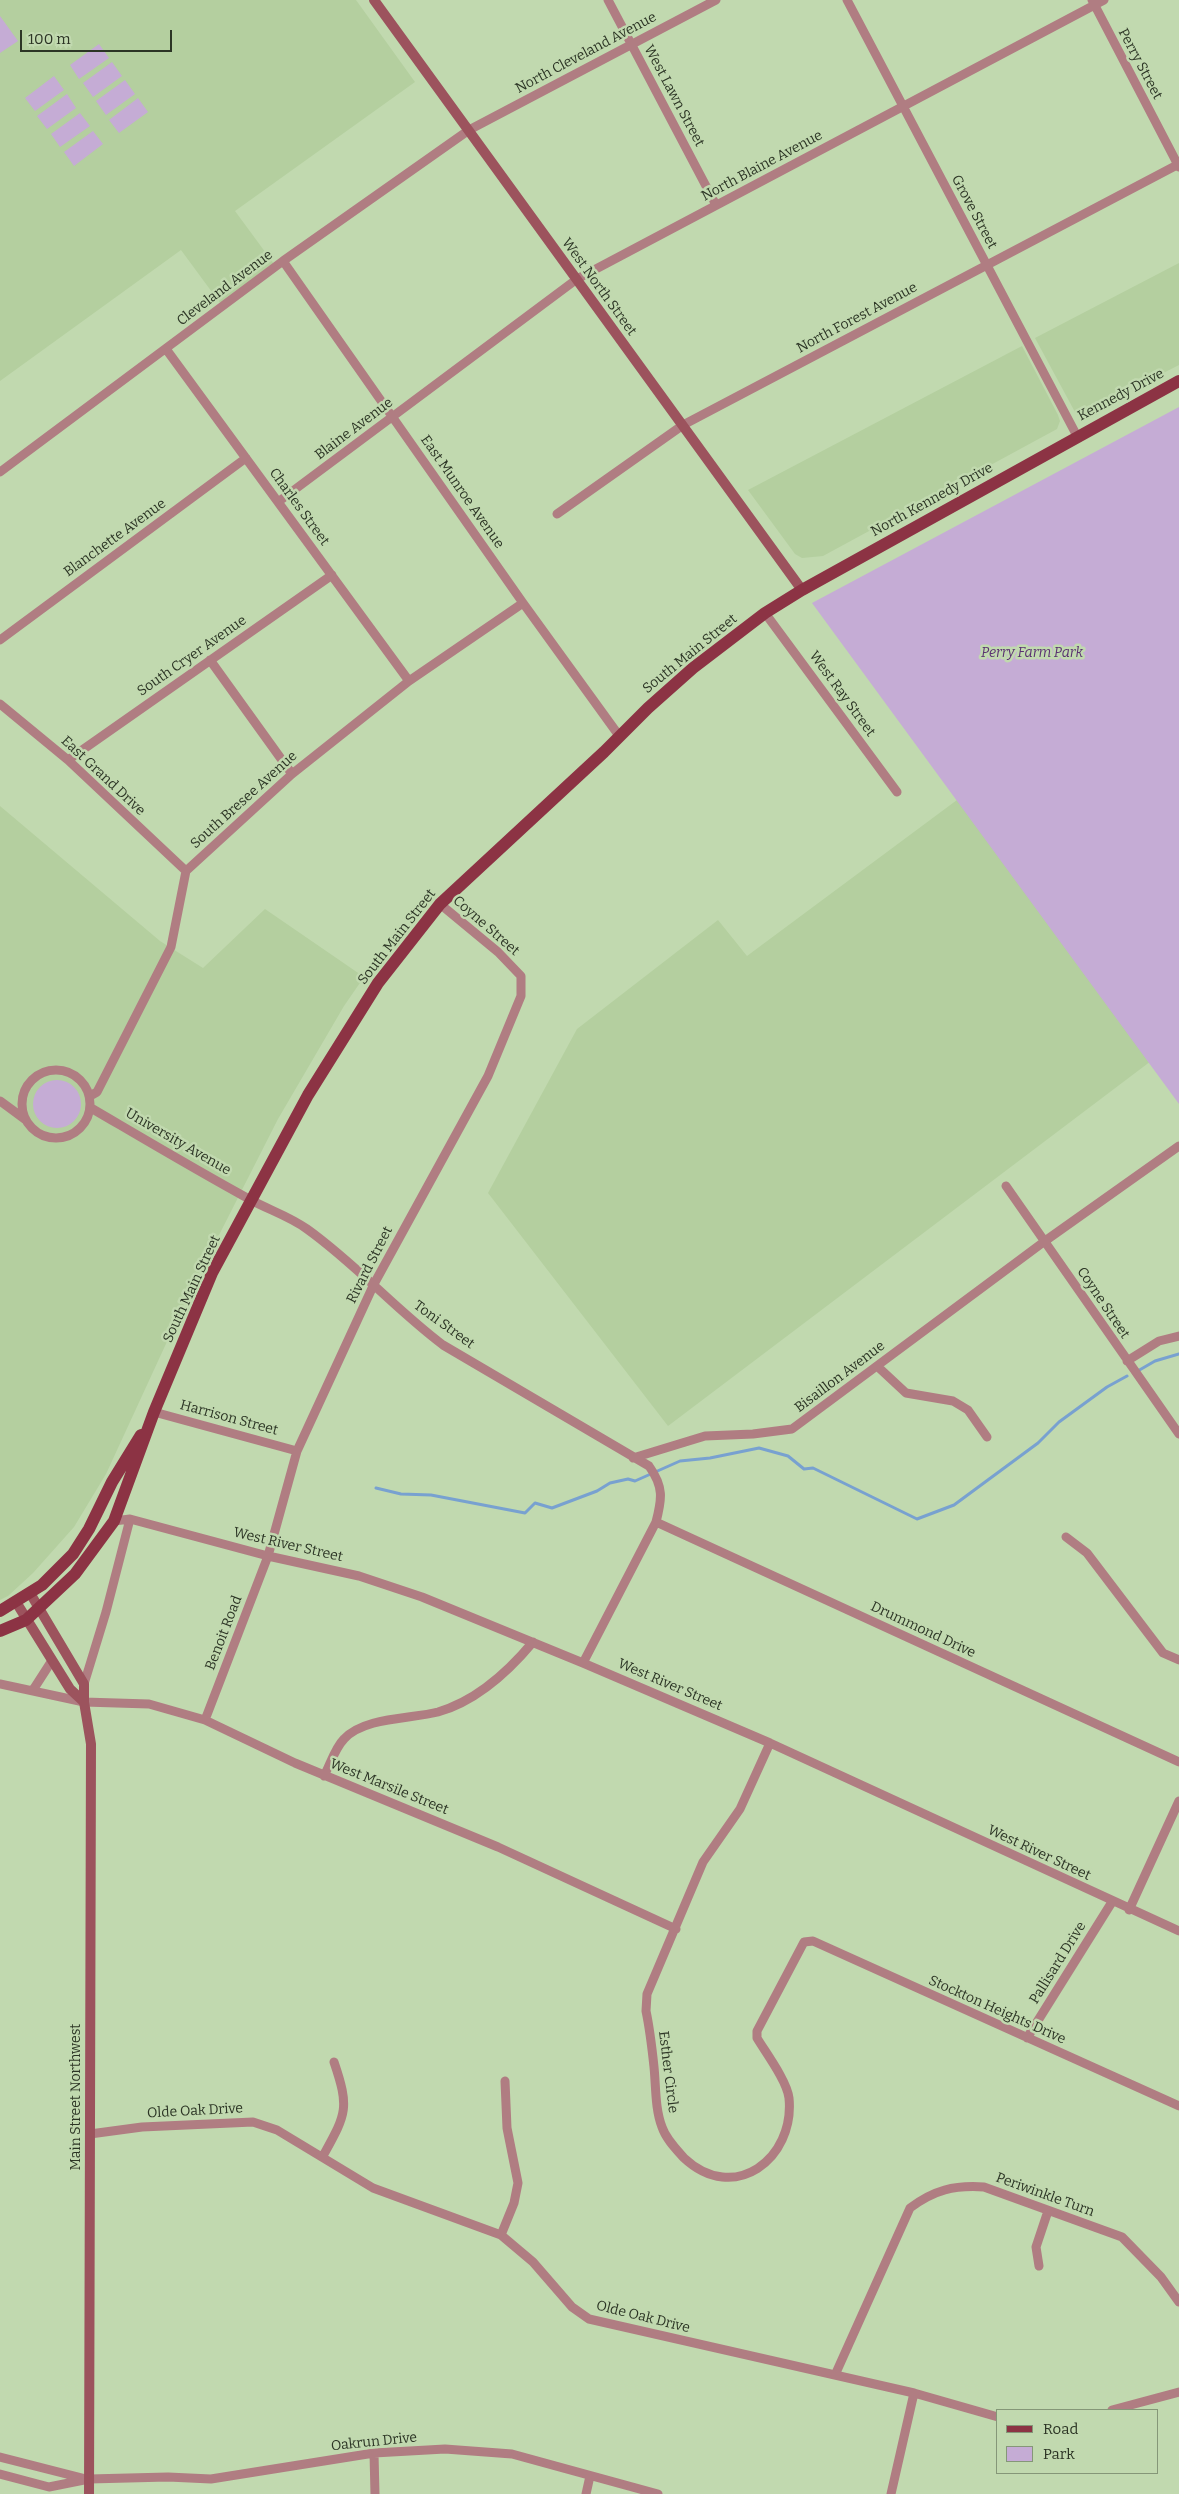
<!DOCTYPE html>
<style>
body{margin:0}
#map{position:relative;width:1179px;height:2494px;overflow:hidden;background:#c1d9af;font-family:Bitter,serif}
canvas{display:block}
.legend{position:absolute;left:996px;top:2409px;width:162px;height:65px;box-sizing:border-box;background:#c1d9af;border:1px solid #859778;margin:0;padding:6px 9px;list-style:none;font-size:15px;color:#2c3525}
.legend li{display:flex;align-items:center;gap:10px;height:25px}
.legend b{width:25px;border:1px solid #859778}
.scale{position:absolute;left:20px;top:30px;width:152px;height:22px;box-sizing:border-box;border:2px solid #2c3525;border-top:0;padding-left:6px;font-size:15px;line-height:18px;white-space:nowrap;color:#2c3525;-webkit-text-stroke:4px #c1d9af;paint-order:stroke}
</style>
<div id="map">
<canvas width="1179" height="2494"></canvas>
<ul class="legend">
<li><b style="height:6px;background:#8c3344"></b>Road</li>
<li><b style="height:14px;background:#c5acd5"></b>Park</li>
</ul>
<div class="scale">100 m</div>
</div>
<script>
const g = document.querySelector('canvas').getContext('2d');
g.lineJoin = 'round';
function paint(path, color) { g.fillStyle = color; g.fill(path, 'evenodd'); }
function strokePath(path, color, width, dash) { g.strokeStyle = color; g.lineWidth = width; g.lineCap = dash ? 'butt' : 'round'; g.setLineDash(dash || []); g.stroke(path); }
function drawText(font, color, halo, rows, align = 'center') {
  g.font = font + ' Bitter,serif'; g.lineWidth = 5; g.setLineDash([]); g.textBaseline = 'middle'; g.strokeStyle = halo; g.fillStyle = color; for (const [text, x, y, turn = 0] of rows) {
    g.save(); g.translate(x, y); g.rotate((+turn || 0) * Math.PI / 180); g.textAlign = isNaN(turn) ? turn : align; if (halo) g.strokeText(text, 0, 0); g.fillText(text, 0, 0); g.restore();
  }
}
paint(new Path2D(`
 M0,0H356L415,82L235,211L274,264L220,303L181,250L0,381Z
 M1179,263V365L1089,411L1075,412L1035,338Z
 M1022,346L1058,415L1060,421L1057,429L823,556L802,558L795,554L748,490Z
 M961,797L1151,1061L668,1426L488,1193L577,1029L718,920L747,956Z
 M0,806L160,941L203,968L265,909L364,977L344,1006L278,1119L188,1296L106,1474L74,1527L33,1573L8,1596L0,1600Z`), '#b4cf9f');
paint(new Path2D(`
 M0,16L18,41L0,53Z
 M99,44L109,58L79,79L70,65Z
 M112,62L122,76L93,97L83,83Z
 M54,76L64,90L35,111L25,98Z
 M125,80L135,94L106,115L96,101Z
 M67,94L76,108L47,129L37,116Z
 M138,98L148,112L119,133L109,120Z
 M80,113L90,126L60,147L51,134Z
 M93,131L103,144L74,166L64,152Z
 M1179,407V1104L812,603Z
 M33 1104a24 24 0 1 1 48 0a24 24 0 1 1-48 0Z`), '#c5acd5');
strokePath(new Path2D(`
 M1136,1372L1155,1361L1179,1354
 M376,1488L401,1494L431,1495L525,1513L535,1503L552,1508L597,1491L610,1483L628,1479L635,1481L680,1461L710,1458L759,1448L788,1456L804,1469L813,1468L917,1519L954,1505L1038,1443L1059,1422L1107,1387L1127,1376`), '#78a1d0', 3);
strokePath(new Path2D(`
 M608,0L716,205
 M847,0L1077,436
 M1092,0L1179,167
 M283,261L523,603L620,737
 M166,349L409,681
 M0,472L283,261L469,130L716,0
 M278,502L577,279L1104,0
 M557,514L683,425L1179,164
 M765,613L897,792
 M0,640L246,458
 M210,660L292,774
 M0,704L68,760L186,871
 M68,760L332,575
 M22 1104a34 34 0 1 1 68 0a34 34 0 1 1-68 0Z
 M90,1096L97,1092L171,947L186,871L292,774L409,681L523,603
 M0,1101L26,1120
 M91,1108C144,1139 196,1170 249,1199C269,1210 289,1216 307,1229C356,1264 395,1309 443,1345L649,1466C664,1487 662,1499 656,1522L583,1663
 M1006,1186L1179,1434
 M1127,1361L1159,1341L1179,1336
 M877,1366L906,1393L953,1401L968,1410L987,1437
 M154,1412L297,1451
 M633,1458L705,1436L753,1434L792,1429L1045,1241L1179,1146
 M114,1521L130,1519L268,1556L359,1576L422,1597L583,1663L770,1743L1179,1931
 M656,1522L1179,1762
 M1066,1537L1087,1553L1163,1653L1179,1660
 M0,1684L84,1702L149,1704L205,1720L295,1763L498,1847L676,1929
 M84,1684L106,1612L130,1519
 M33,1690L51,1662
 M205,1720L268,1556L297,1451L374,1284L488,1076L521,996V976L498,952L440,904
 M770,1743L740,1809L703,1862L647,1994L646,2011C650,2030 652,2048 654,2067C656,2087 655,2109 662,2127C666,2139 676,2149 684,2158C734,2205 795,2159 789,2098C787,2081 766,2053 757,2038V2031L804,1942L813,1941L1179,2106
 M324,1776C330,1765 335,1748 344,1739C364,1717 411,1719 438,1712C476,1701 508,1672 533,1642
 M1129,1910L1179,1801
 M1027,2038L1112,1902
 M90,2134L142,2127L253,2122L277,2130L373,2188L501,2235L533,2262L572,2307L589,2319L914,2393L998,2417
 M323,2156C346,2114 350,2109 334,2062
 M501,2235L514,2203L518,2183L507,2128L505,2081
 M1039,2266L1036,2247L1048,2211
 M835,2375L910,2208C934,2190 954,2185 984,2187L1122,2237L1161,2277L1179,2302
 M1112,2410L1179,2392
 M374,2453L375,2494
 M0,2457L86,2479
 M0,2474L49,2487L89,2479L168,2477L211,2479L374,2453L445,2449L512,2454L658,2494
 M586,2494L590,2476
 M891,2494L914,2393`), '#b07d82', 9);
strokePath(new Path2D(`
 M374,0L802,590
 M30,1593L84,1684V1702L91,1744L89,2494
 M16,1602L70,1689L84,1702`), '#9c535d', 10);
strokePath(new Path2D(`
 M0,1611L42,1585L73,1554L89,1529L112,1482L141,1435
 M0,1631L26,1620L75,1574L114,1521L154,1412L212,1273L308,1095L378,983L440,904L604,752L648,708L693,668L765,613L802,590L1179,381`), '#8c3344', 12);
drawText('14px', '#2c3525', '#c1d9af', [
 ["North Cleveland Avenue",586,53,-28],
 ["Perry Street",1140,64,62],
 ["West Lawn Street",674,96,62],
 ["North Blaine Avenue",762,166,-28],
 ["Grove Street",974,212,62],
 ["West North Street",599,287,54],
 ["Cleveland Avenue",225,288,-37],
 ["North Forest Avenue",857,318,-28],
 ["Kennedy Drive",1121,395,-28],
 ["Blaine Avenue",354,429,-37],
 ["East Munroe Avenue",462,492,55],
 ["North Kennedy Drive",932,500,-29],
 ["Charles Street",299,507,54],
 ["Blanchette Avenue",115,538,-36],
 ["South Main Street",690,654,-39],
 ["South Cryer Avenue",192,656,-35],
 ["West Ray Street",842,694,54],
 ["East Grand Drive",103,776,43],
 ["South Bresee Avenue",244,800,-42],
 ["Coyne Street",486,926,41],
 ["South Main Street",397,937,-52],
 ["University Avenue",178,1142,30],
 ["Rivard Street",370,1265,-63],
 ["South Main Street",192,1289,-65],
 ["Coyne Street",1103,1303,56],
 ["Toni Street",444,1325,36],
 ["Bisaillon Avenue",840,1377,-37],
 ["Harrison Street",229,1418,15],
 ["West River Street",288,1545,13],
 ["Drummond Drive",923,1630,25],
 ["Benoit Road",224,1633,-69],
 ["West River Street",670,1685,23],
 ["West Marsile Street",389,1787,22],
 ["West River Street",1039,1853,25],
 ["Pallisard Drive",1058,1963,-58],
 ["Stockton Heights Drive",997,2010,24],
 ["Esther Circle",668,2072,83],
 ["Main Street Northwest",76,2097,-90],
 ["Olde Oak Drive",195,2111,-3],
 ["Periwinkle Turn",1045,2195,20],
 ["Olde Oak Drive",643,2317,14],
 ["Oakrun Drive",374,2442,-6]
]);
drawText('italic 14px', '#5a3171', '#c1d9af', [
 ["Perry Farm Park",1032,653]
]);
</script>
